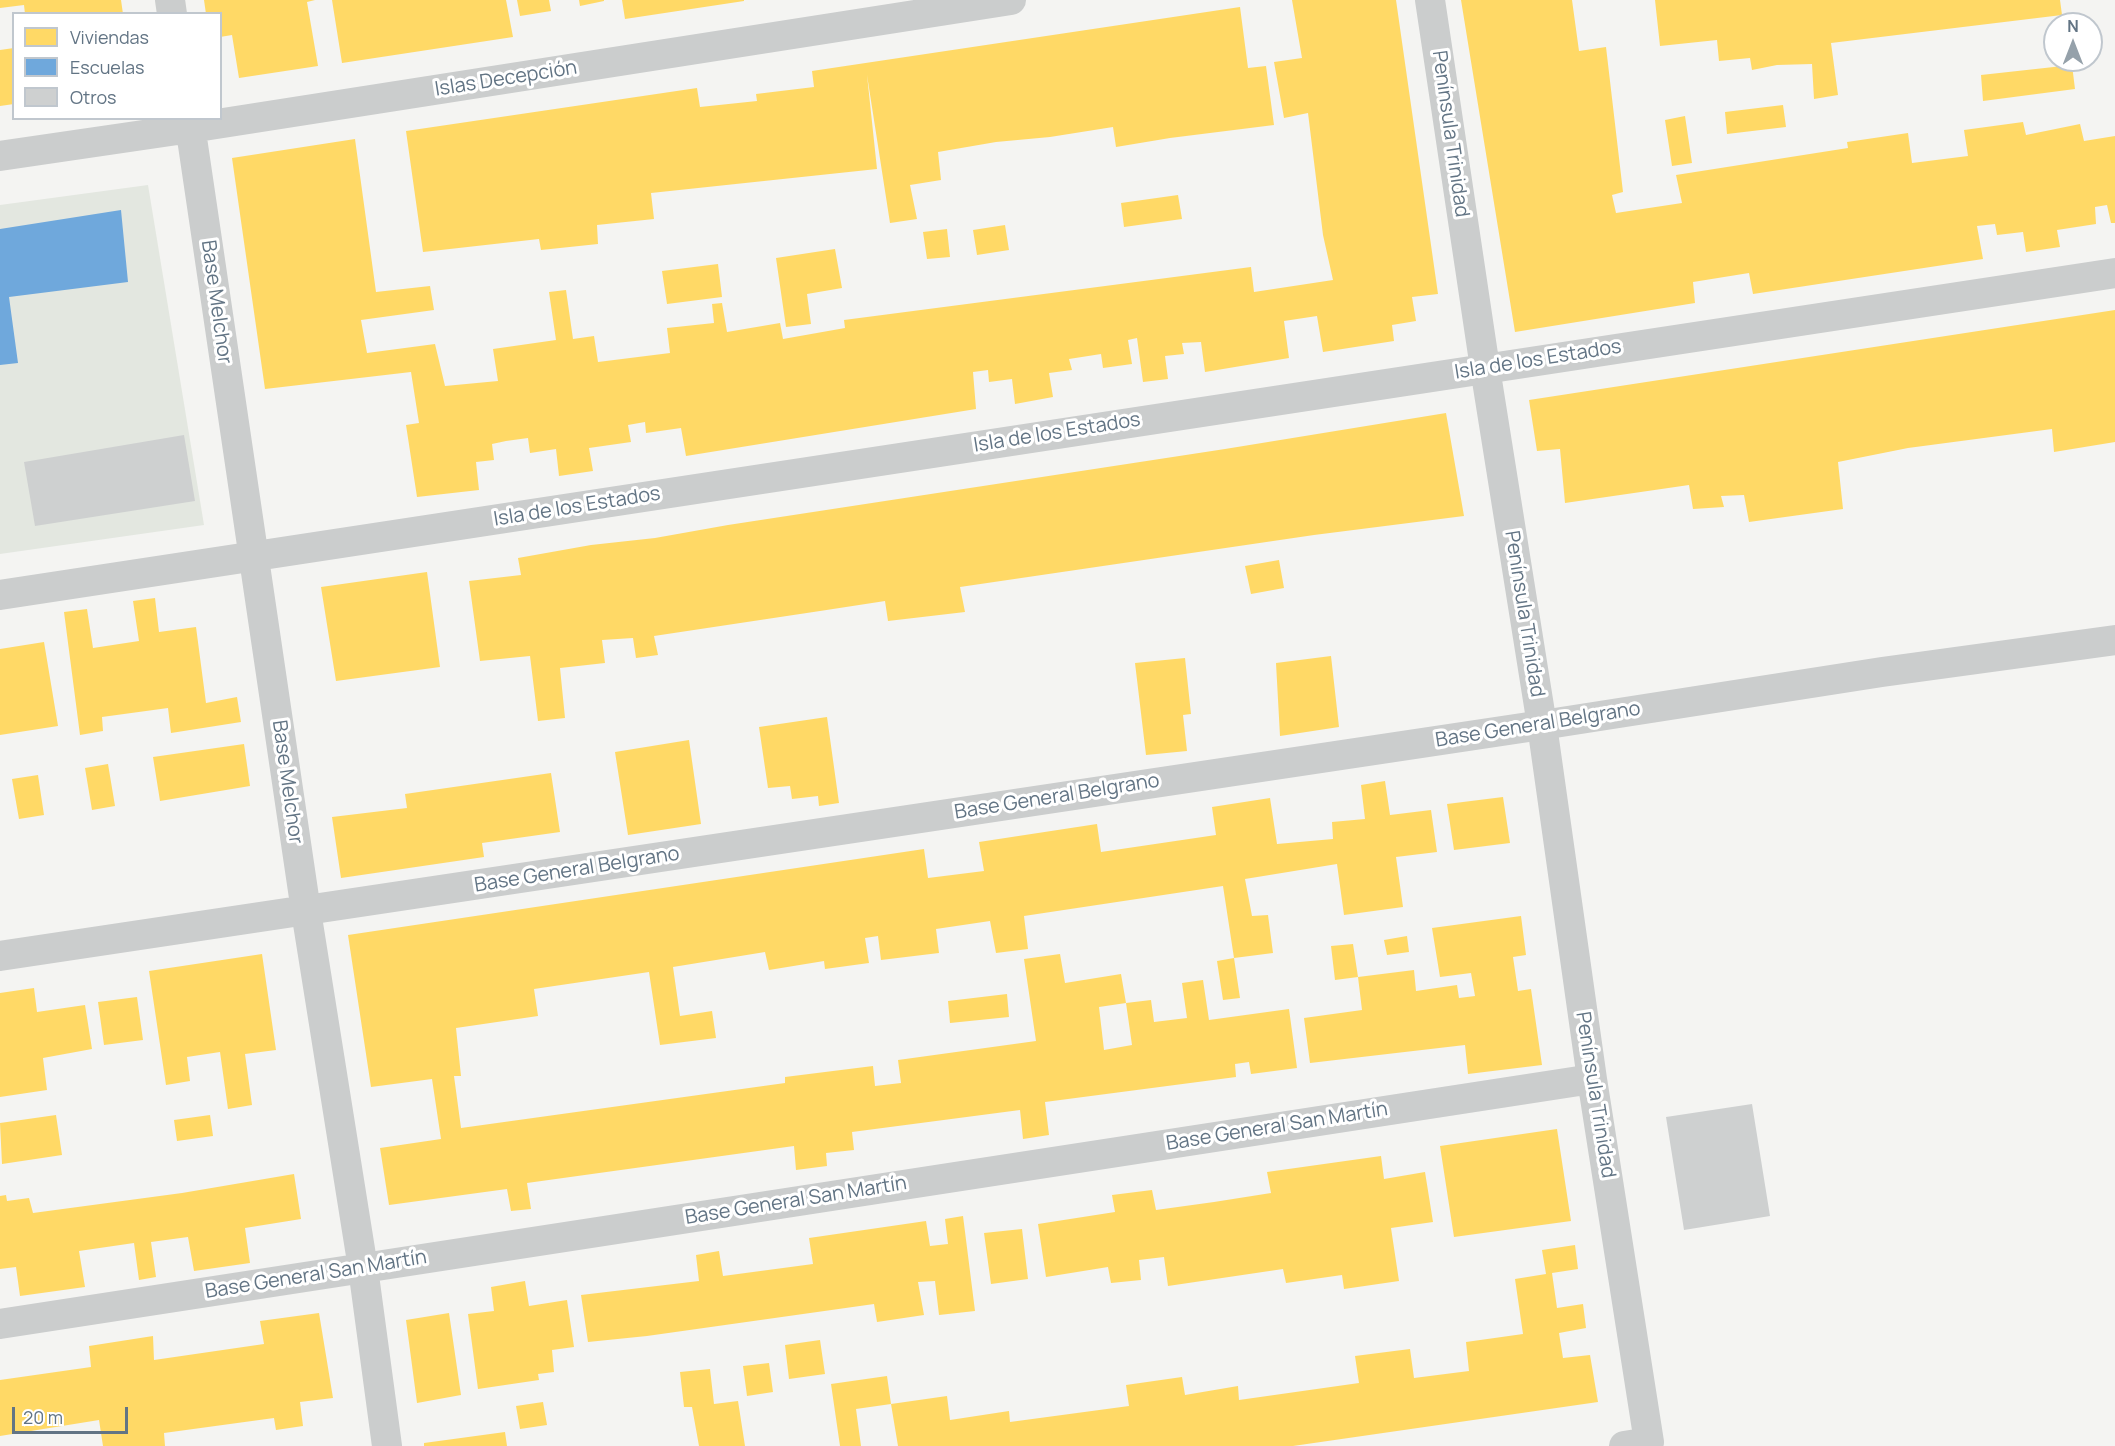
<!DOCTYPE html>
<meta charset="utf-8">
<style>
body{margin:0}
#map{position:relative;width:2115px;height:1446px;overflow:hidden;background:#f4f4f2;font-family:Manrope,sans-serif}
canvas{display:block}
.legend{position:absolute;left:12px;top:12px;width:210px;height:108px;box-sizing:border-box;background:#fff;border:2px solid #c0c7ce;margin:0;padding:8px 10px;list-style:none;font-size:18px;color:#627484}
.legend li{display:flex;align-items:center;gap:12px;height:30px}
.legend b{width:30px;border:2px solid #c0c7ce}
.north{position:absolute;left:2043px;top:12px;width:60px;height:60px;box-sizing:border-box;background:#fff;border:2px solid #c0c7ce;border-radius:50%;rotate:0deg;font-size:16px;font-weight:700;line-height:24px;text-align:center;color:#627484}
.north::after{content:'';display:block;margin:auto;width:21px;height:27px;background:#95a1aa;clip-path:polygon(50% 0,100% 100%,50% 72%,0 100%)}
.scale{position:absolute;left:12px;top:1407px;width:116px;height:27px;box-sizing:border-box;border:3px solid #627484;border-top:0;padding-left:8px;font-size:18px;line-height:21px;white-space:nowrap;color:#627484;-webkit-text-stroke:4px #fff;paint-order:stroke}
</style>
<div id="map">
<canvas width="2115" height="1446"></canvas>
<ul class="legend">
<li><b style="height:16px;background:#ffd966"></b>Viviendas</li>
<li><b style="height:16px;background:#6fa8dc"></b>Escuelas</li>
<li><b style="height:16px;background:#ced0d0"></b>Otros</li>
</ul>
<div class="north">N</div>
<div class="scale">20 m</div>
</div>
<script>
const g = document.querySelector('canvas').getContext('2d');
g.lineJoin = 'round';
function paint(path, color) { g.fillStyle = color; g.fill(path, 'evenodd'); }
function strokePath(path, color, width, dash) { g.strokeStyle = color; g.lineWidth = width; g.lineCap = dash ? 'butt' : 'round'; g.setLineDash(dash || []); g.stroke(path); }
function drawText(font, color, halo, rows, align = 'center') {
  g.font = font + ' Manrope,sans-serif'; g.lineWidth = 6; g.setLineDash([]); g.textBaseline = 'middle'; g.strokeStyle = halo; g.fillStyle = color; for (const [text, x, y, turn = 0] of rows) {
    g.save(); g.translate(x, y); g.rotate((+turn || 0) * Math.PI / 180); g.textAlign = isNaN(turn) ? turn : align; if (halo) g.strokeText(text, 0, 0); g.fillText(text, 0, 0); g.restore();
  }
}
paint(new Path2D(`
 M148,185L204,525L0,554V205Z`), '#e3e7e0');
paint(new Path2D(`
 M0,0H121L123,14H25L24,5L0,8Z
 M204,0H315L307,2L318,66L239,78L232,35L220,37V14H206Z
 M332,0H506L513,37L342,63Z
 M517,0H549L551,11L520,16Z
 M579,0H604V1L580,6Z
 M622,0H744V1L625,19Z
 M1292,0H1396L1438,294L1412,297L1416,321L1392,325L1394,341L1323,352L1317,316L1284,321L1289,358L1205,372L1201,342L1182,343L1184,354L1165,356L1168,379L1143,382L1137,338L1128,340L1132,364L1103,368L1101,354L1069,359L1072,370L1049,373L1053,397L1015,404L1012,379L989,382L988,370L973,372L976,409L686,456L681,428L646,433L645,422L628,425L631,442L589,448L593,471L559,476L556,449L530,453L528,438L506,441L492,444L494,460L476,462L479,490L417,497L406,425L419,423L411,372L265,389L232,158L355,139L376,292L430,286L434,310L361,320L367,353L435,344L445,386L498,381L493,349L556,340L549,292L566,290L573,339L594,336L598,362L670,353L667,328L714,323L712,304L722,303L727,332L780,323L783,339L845,328L844,320L1251,267L1254,292L1333,280L1323,235L1308,113L1284,118L1274,62L1302,58Z
 M1461,0H1572L1579,51L1606,47L1623,192L1612,195L1616,213L1682,203L1676,175L1848,148L1847,142L1908,133L1912,163L1968,156L1964,130L2023,122L2026,135L2080,124L2084,141L2115,136V223H2111L2107,205L2095,207L2096,224L2057,230L2060,247L2026,252L2023,232L1997,235L1995,224L1977,226L1983,259L1753,294L1749,273L1693,282L1695,303L1515,332Z
 M1655,0H2060L2062,15L1831,43L1838,95L1814,99L1812,64L1777,65L1752,70L1750,58L1719,61L1717,40L1660,46Z
 M1240,7L1248,68L1266,66L1274,125L1170,138L1116,147L1113,127L1050,137L996,142L938,152L941,180L910,185L917,219L890,223L867,75L877,169L651,193L654,219L597,225L598,244L541,250L539,239L423,252L406,131L697,88L700,107L757,101L756,94L814,87L812,71Z
 M14,48V104L0,106V50Z
 M2072,65L2075,89L1983,101L1981,75Z
 M1783,105L1786,127L1727,134L1725,112Z
 M1685,116L1692,163L1672,166L1665,120Z
 M1178,195L1182,219L1124,227L1121,203Z
 M1005,225L1009,250L977,255L973,230Z
 M947,229L950,257L927,259L923,232Z
 M835,249L842,288L807,294L811,324L786,327L776,258Z
 M718,264L722,297L667,304L662,271Z
 M2115,310V442L2054,452L2052,429L1908,448L1838,462L1843,509L1749,522L1744,495L1721,496L1724,507L1693,509L1689,485L1565,503L1560,449L1537,451L1529,400Z
 M1446,413L1464,516L1314,535L960,587L965,612L888,621L885,601L820,611L654,636L658,655L636,658L633,638L602,640L605,663L560,668L565,718L538,721L530,656L480,661L469,581L521,575L518,558L591,545L655,538L728,525L1225,449Z
 M1279,560L1284,588L1251,594L1245,566Z
 M427,572L440,667L336,681L321,587Z
 M155,598L159,632L196,627L206,703L237,697L241,722L171,733L168,708L102,717L103,731L80,735L64,612L87,609L93,648L139,641L133,601Z
 M44,642L58,726L0,735V649Z
 M1331,656L1339,727L1280,736L1276,663Z
 M1185,658L1191,714L1183,715L1187,751L1146,755L1135,663Z
 M827,717L839,803L819,806L818,796L792,799L790,786L768,788L759,727Z
 M689,740L701,824L628,835L615,752Z
 M244,744L250,786L160,801L153,757Z
 M108,764L115,806L92,810L85,768Z
 M551,773L560,832L482,843L484,857L341,878L332,817L407,808L405,794Z
 M38,775L44,815L19,819L12,779Z
 M1385,781L1390,815L1431,810L1437,852L1396,857L1403,907L1344,915L1337,864L1245,879L1252,916L1268,915L1273,953L1234,958L1223,886L1024,916L1028,949L996,953L990,921L936,929L939,953L881,960L878,936L865,938L869,963L825,969L824,961L769,970L765,952L673,967L680,1016L712,1011L716,1038L660,1045L649,972L534,989L538,1016L456,1028L461,1076H454L461,1128L785,1083V1077L873,1066L875,1086L901,1083L898,1060L1036,1041L1024,959L1060,954L1065,983L1121,974L1126,1003L1099,1007L1104,1050L1132,1045L1126,1003L1151,1000L1154,1022L1187,1018L1182,983L1203,980L1209,1020L1289,1009L1297,1068L1251,1074L1249,1062L1235,1064L1236,1077L1045,1102L1049,1135L1023,1139L1020,1110L852,1132L854,1150L826,1153L827,1166L796,1170L794,1146L527,1183L531,1209L511,1211L507,1189L389,1205L380,1148L441,1139L432,1079L371,1087L348,935L924,849L928,878L984,871L979,842L1097,824L1101,852L1216,835L1212,807L1270,798L1277,844L1333,839L1332,822L1365,819L1361,785Z
 M1503,797L1510,843L1454,850L1447,804Z
 M1521,916L1526,955L1513,957L1518,991L1531,989L1542,1065L1468,1074L1465,1045L1310,1063L1304,1018L1362,1010L1358,977L1414,970L1416,991L1457,985L1459,998L1475,996L1471,973L1440,977L1432,928Z
 M1407,936L1409,952L1387,955L1384,940Z
 M1353,944L1358,977L1335,980L1331,946Z
 M262,954L276,1050L245,1054L252,1105L228,1109L220,1052L187,1057L190,1081L166,1085L149,971Z
 M1234,958L1240,998L1223,1000L1217,961Z
 M34,988L37,1012L85,1005L92,1049L43,1058L47,1090L0,1097V993Z
 M1007,994L1009,1017L950,1023L948,1001Z
 M137,997L143,1040L104,1045L98,1002Z
 M56,1115L62,1155L2,1164L0,1123Z
 M210,1115L213,1136L177,1141L174,1120Z
 M1557,1129L1571,1221L1454,1237L1440,1146Z
 M1381,1156L1384,1179L1425,1172L1433,1222L1391,1228L1399,1281L1344,1289L1342,1275L1286,1283L1283,1269L1168,1286L1164,1257L1139,1260L1141,1280L1111,1283L1108,1267L1046,1277L1038,1224L1115,1212L1112,1195L1152,1190L1156,1210L1214,1202L1271,1193L1267,1172Z
 M294,1174L301,1219L245,1228L250,1263L194,1271L188,1237L151,1242L156,1277L139,1280L134,1243L79,1251L85,1287L20,1296L16,1267L0,1269V1196L6,1195L7,1201L29,1198L33,1213L182,1193Z
 M963,1216L975,1311L939,1315L935,1281L918,1282L924,1315L877,1322L874,1304L647,1336L588,1342L581,1295L699,1281L696,1255L719,1251L723,1276L813,1264L809,1238L926,1221L930,1246L948,1244L945,1219Z
 M1022,1229L1028,1279L991,1284L984,1233Z
 M1575,1245L1578,1269L1552,1273L1557,1308L1583,1304L1586,1328L1559,1333L1563,1358L1590,1355L1598,1402L1293,1446H898L891,1404L947,1396L950,1420L1009,1411L1010,1422L1129,1406L1126,1385L1182,1377L1185,1395L1238,1386L1239,1400L1359,1383L1355,1356L1410,1349L1414,1378L1469,1371L1466,1342L1523,1334L1515,1279L1546,1274L1542,1250Z
 M525,1281L529,1306L567,1300L574,1347L552,1350L554,1372L538,1374L539,1380L478,1389L468,1314L494,1311L491,1287Z
 M319,1313L333,1398L300,1402L303,1426L276,1430L274,1418L164,1433L165,1446H103L99,1420L0,1436V1380L91,1367L89,1346L153,1336L154,1360L264,1344L260,1321Z
 M449,1313L461,1395L417,1403L406,1320Z
 M820,1340L825,1374L789,1379L785,1345Z
 M769,1363L773,1392L747,1396L743,1366Z
 M710,1369L714,1404L738,1401L745,1446H699L692,1407H684L680,1372Z
 M887,1376L891,1404L856,1409L861,1446H840L831,1384Z
 M543,1402L547,1425L520,1429L516,1406Z
 M505,1432L507,1446H424V1443Z`), '#ffd966');
paint(new Path2D(`
 M121,210L128,282L9,297L18,363L0,365V229Z`), '#6fa8dc');
paint(new Path2D(`
 M184,435L195,501L35,526L24,462Z
 M1752,1104L1770,1216L1684,1230L1666,1117Z`), '#ced0d0');
strokePath(new Path2D(`
 M170,0L172,14
 M1430,0L1485,368L1542,725L1592,1079L1649,1442L1624,1446
 M189,118L306,911L363,1268L387,1446
 M0,156L191,128L1011,0
 M0,595L2115,273
 M0,956L1542,725L1882,672L2115,640
 M0,1324L1592,1079`), '#cbcdcd', 30);
drawText('20px', '#627484', '#fff', [
 ["Islas Decepción",506,79,-9],
 ["Península Trinidad",1450,134,82],
 ["Base Melchor",216,302,82],
 ["Isla de los Estados",1538,360,-9],
 ["Isla de los Estados",1057,433,-9],
 ["Isla de los Estados",577,507,-9],
 ["Península Trinidad",1524,614,81],
 ["Base General Belgrano",1538,725,-9],
 ["Base Melchor",287,782,82],
 ["Base General Belgrano",1057,797,-9],
 ["Base General Belgrano",577,870,-9],
 ["Península Trinidad",1595,1095,81],
 ["Base General San Martín",1277,1127,-9],
 ["Base General San Martín",796,1201,-9],
 ["Base General San Martín",316,1275,-9]
]);
</script>
